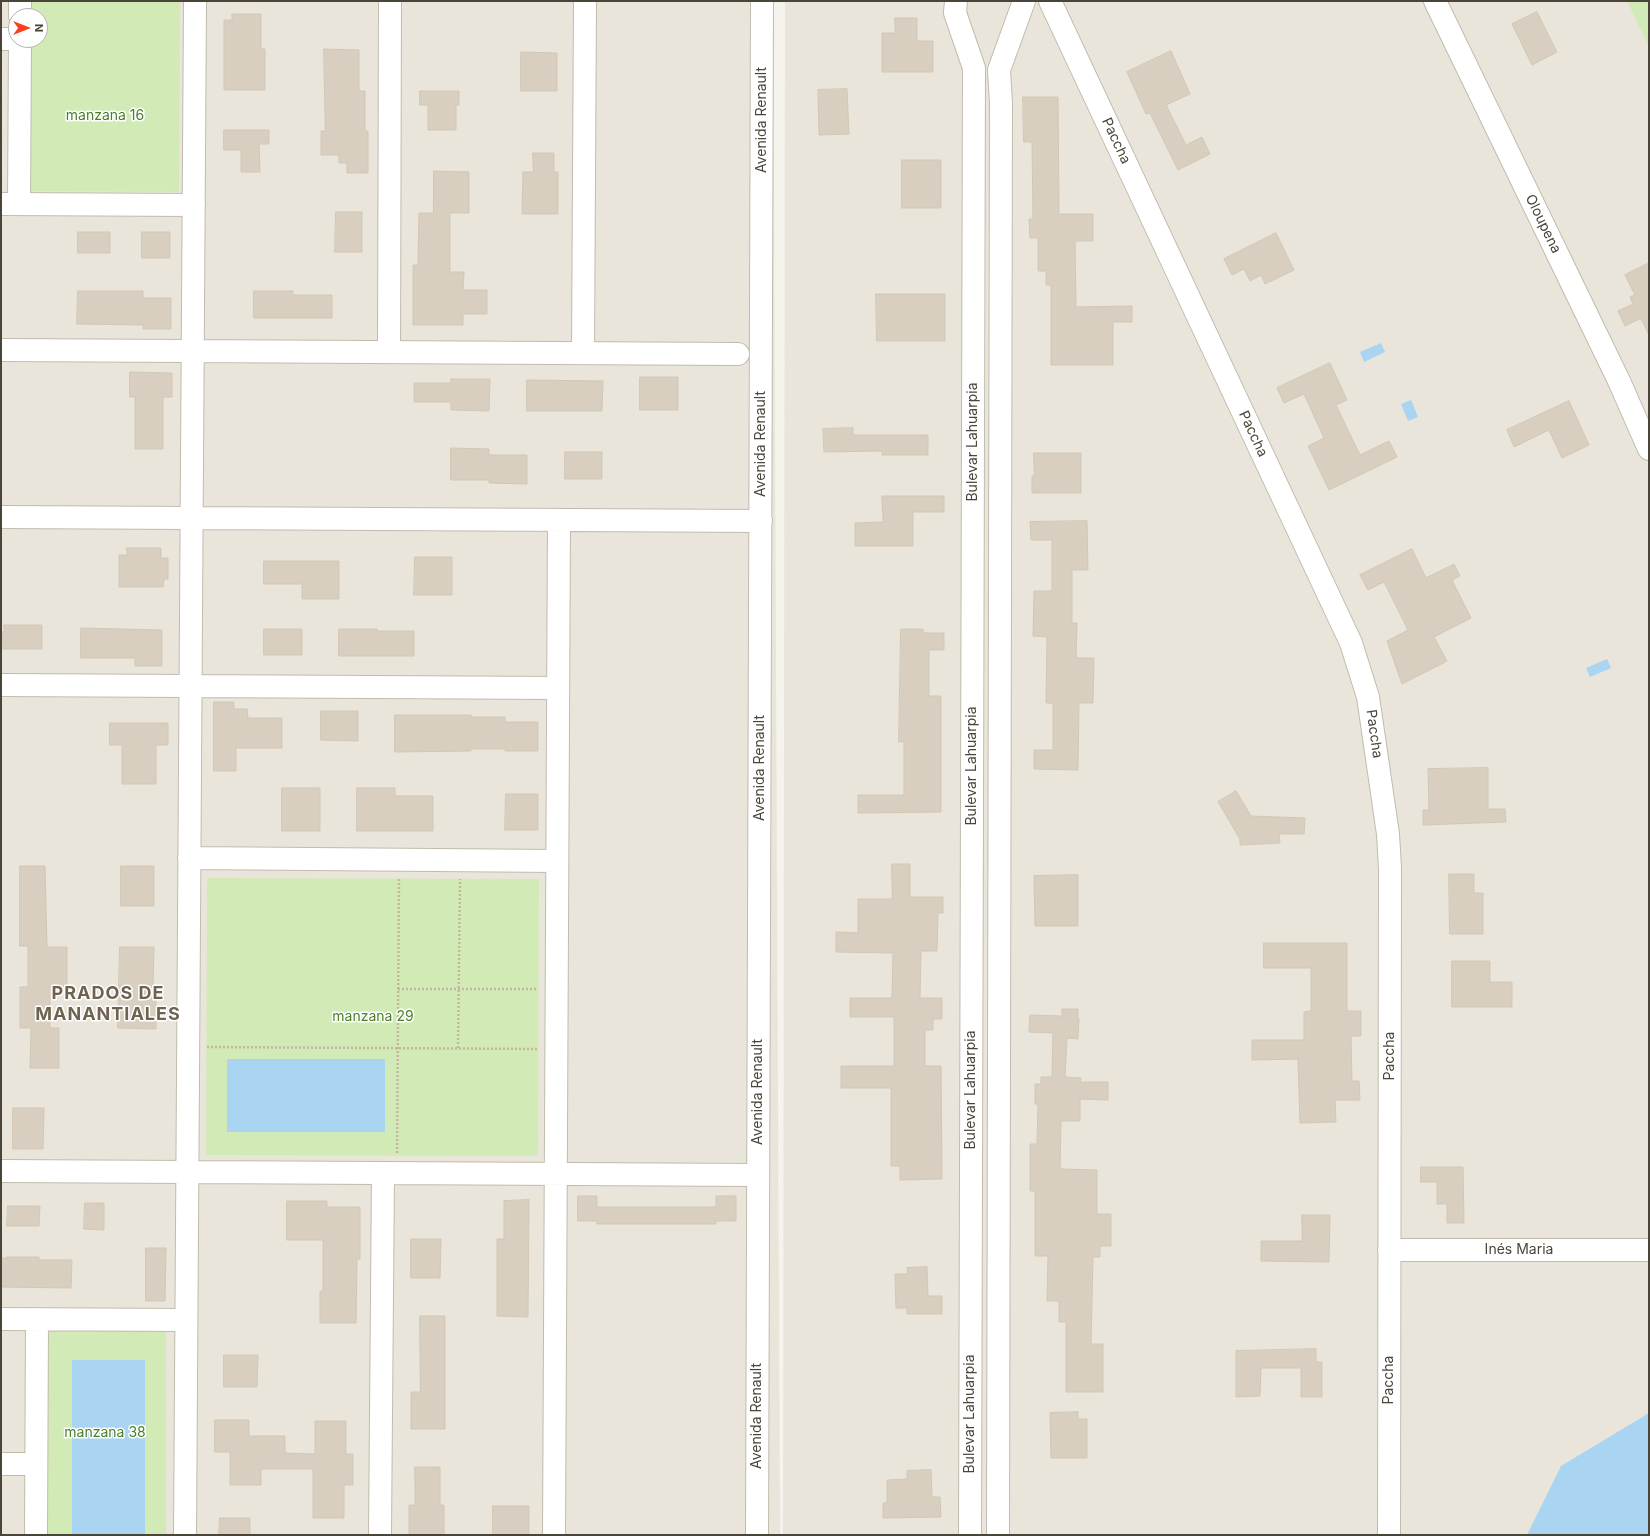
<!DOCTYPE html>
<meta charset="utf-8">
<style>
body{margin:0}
#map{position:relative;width:1650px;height:1536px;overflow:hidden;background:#f6f3ec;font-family:Inter,sans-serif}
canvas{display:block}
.frame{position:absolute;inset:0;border:2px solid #4b4439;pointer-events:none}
.north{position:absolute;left:8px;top:8px;width:40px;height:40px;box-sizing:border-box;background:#fff;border:1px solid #b7b4b0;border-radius:50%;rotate:90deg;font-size:11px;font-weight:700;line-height:16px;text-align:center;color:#4b4439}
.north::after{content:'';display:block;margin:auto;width:14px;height:18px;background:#fc3f1d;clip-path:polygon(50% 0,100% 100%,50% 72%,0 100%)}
</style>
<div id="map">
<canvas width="1650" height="1536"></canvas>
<div class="frame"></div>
<div class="north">N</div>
</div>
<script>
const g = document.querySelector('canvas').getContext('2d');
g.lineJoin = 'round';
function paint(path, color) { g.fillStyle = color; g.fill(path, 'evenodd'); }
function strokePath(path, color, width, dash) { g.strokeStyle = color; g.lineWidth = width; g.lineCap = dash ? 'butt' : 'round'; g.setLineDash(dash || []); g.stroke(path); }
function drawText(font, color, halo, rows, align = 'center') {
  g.font = font + ' Inter,sans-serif'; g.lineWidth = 3; g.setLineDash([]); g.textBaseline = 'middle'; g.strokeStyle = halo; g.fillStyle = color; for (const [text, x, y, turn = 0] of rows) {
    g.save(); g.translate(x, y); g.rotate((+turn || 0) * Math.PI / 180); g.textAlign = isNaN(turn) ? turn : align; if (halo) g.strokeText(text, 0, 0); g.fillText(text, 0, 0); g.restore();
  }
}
paint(new Path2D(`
 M1,1H773L780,1535H1ZM16,16H40V40H16Z
 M785,1H1649V1535H783Z`), '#eae5da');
paint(new Path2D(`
 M31,1H180L179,192L30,191L31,40H40V16H31Z
 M1627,1H1649V47Z
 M207,878L539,879L538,1156L206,1155Z
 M45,1330H166V1535H43Z`), '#d2eab5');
paint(new Path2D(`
 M1381,343L1385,352L1364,362L1360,352Z
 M1411,400L1418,417L1408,421L1401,404Z
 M1607,659L1611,668L1590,677L1586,668Z
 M227,1059H385V1132H227Z
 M72,1360H145V1535H72Z
 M1649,1413V1535H1527L1561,1466Z`), '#a9d4f2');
const building = new Path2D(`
 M1537,12L1557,52L1532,65L1512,24Z
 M232,14H261V49H265V90H224V20H232Z
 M895,18H917V41H933V72H882V33H895Z
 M324,49L359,50V91H365V131H368V173H347V163H339V155H321V131H325Z
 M1171,51L1190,94L1166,105L1186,145L1202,137L1210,154L1178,170L1150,113L1146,114L1127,72Z
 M521,52L557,53V91H521Z
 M847,89L849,134L819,135L818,90Z
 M420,91H459V105H456V130H428V105H420Z
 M1023,97H1058L1059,214H1093V241H1075L1076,307L1132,306V322H1113V365H1051V285H1046V271H1038V238H1030L1029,219H1033L1032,142H1024Z
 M224,130H269V144H259L260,172H241V150H224Z
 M533,153H554V172H558V214H522L523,172H533Z
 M902,160H941V208H902Z
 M434,171L469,172V213H450V272H464L463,290H487V314H463V325H413V265H418L419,213H433Z
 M336,212H362V252H335Z
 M78,232H110V253H78Z
 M142,232H170V258H142Z
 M1276,233L1294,270L1265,284L1261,275L1250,281L1244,269L1232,275L1224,259Z
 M1649,263V335L1641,318L1625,326L1618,311L1633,304L1630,297L1635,295L1625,275Z
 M78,291H143V298H171V329H143V325L77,324Z
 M254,291H293V295H332V318H254Z
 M876,294H945V341H877Z
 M1330,363L1347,400L1336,405L1360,455L1389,441L1397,457L1329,490L1308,446L1324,438L1304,394L1284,403L1277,388Z
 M130,372L172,373V397H163V449H135V397H130Z
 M640,377H678V410H640Z
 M451,379H490L489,411L451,410V402H414V383H451Z
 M527,380L603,381L602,411H527Z
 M1569,401L1589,445L1562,458L1549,430L1514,447L1507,430Z
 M853,428V435H928V455H882V451L824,452L823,429Z
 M451,448L489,449V455H527V484L489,483V480H451Z
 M565,452H602V479H565Z
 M1034,453H1081V493H1032V476H1034Z
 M882,496H944V512H913V546H855V523L883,522Z
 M1087,521L1088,570H1072V623H1077L1076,658H1094L1093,703H1079L1078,770L1034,769V750H1053V703H1046L1047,637L1033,636L1034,591H1052V540H1031L1030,522Z
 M127,548H161V558H168V579H164L163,587H119V555H127Z
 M1412,549L1426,578L1454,564L1460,576L1452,580L1471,618L1434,637L1447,661L1402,684L1387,641L1408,630L1384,582L1368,590L1360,575Z
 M415,557H452V595H414Z
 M264,561H339V599H302V584H264Z
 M4,625H42V649H1V632H4Z
 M81,628L162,630V666H135V658H81Z
 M264,629H302V655H264Z
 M339,629H377V631H414V656H339Z
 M901,629H923V633H944V650H929V696H941V812L858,813V795H904V742H899Z
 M214,702H234V709H247L248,718H282V748H236V771H214Z
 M321,711H358V741L321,740Z
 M395,715H471V717H505V722H538V751H505V749H471V751L395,752Z
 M110,723H168V745H156V784H122V745H110Z
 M1488,768V809H1505L1506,822L1423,825V810H1429L1428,769Z
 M282,788H320V831H282Z
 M357,788H395V796H433V831H357Z
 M1236,791L1251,816L1305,818L1304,834H1279L1280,843L1240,845V839L1218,802Z
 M506,794H538V830H505Z
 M892,864H910V897H943V913H938L937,951H921L920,998H942V1019H933V1030H925V1066H941L942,1179L900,1180V1166H891V1088H841V1066H894V1017H850V998H892L893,953L836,952V932L858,933V899H892Z
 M20,866H45L47,947H67V987H50V1028H59V1068H30L31,1028H20V987H28V946H20Z
 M121,866H154V906H121Z
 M1449,874H1474V893H1483V934H1450Z
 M1078,875V926H1035L1034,876Z
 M1264,943H1347V1011H1361V1036H1351L1352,1081H1359L1360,1100H1335L1336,1122L1300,1123L1298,1059L1252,1060V1040H1304V1012L1311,1011V968H1264Z
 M120,947H154L153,988H156V1029L118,1028Z
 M1452,961H1490V982H1512V1007H1452Z
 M1062,1009H1078V1019H1079L1078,1039L1067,1038L1065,1077L1081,1078L1080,1082H1108V1100L1080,1099V1121H1061L1060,1169L1097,1170V1214H1111V1246H1100V1257H1093L1091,1344H1103V1392H1066V1322H1059V1301H1047L1048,1256H1035V1191H1030V1144H1037L1038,1104H1035V1084H1041V1077H1052L1053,1033L1029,1032L1030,1015L1062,1016Z
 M13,1108H44L43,1149H13Z
 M1421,1167H1463L1464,1223H1447V1204H1437V1182H1421Z
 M578,1196H597V1207H716V1196H736V1221H716V1224H597V1221H578Z
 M529,1200L528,1317L497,1316V1239H504V1201Z
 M287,1201H327V1207H360V1259H357L356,1323H320V1291H323V1240H287Z
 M85,1203H104V1230L84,1229Z
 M8,1206H40L39,1226H7Z
 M1302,1215H1330L1329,1262L1261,1261V1241H1302Z
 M411,1239H441L440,1278H411Z
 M146,1248H166L165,1301H146Z
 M7,1257H39V1260H72L71,1288L1,1287V1258H7Z
 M927,1267L928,1296H942V1314H907V1308H896L895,1274H908L907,1268Z
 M420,1316H445V1429H411V1392H420Z
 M1316,1349V1362H1322V1397H1301V1368H1261L1260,1396L1236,1397V1351Z
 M224,1355H258L257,1387H224Z
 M1078,1412V1419H1087V1458H1051L1050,1413Z
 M215,1420H249V1436H285V1453L315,1454V1421H346V1454H353V1485H344V1518H313V1469H261V1485H230V1452H215Z
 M415,1467H440V1505H444V1535H409V1505H415Z
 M931,1470L932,1497H940L941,1517L883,1518V1503H887V1480L907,1479V1471Z
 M493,1506H529V1535H493Z
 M220,1518H250V1535H219Z`);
paint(building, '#d8cfc1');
strokePath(building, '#d3c7b4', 1);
const minor = new Path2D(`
 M956,1L955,13L974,68L970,1535
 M1050,1L1351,643L1368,697L1388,834L1390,868L1389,1535
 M1435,1L1619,381L1649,449
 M20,16V1
 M1,39H16
 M1,204L194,205
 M19,204L20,40
 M1,350L738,354
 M389,352L390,1
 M583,353L585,1
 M1,517L761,521
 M1,685L558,688
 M189,858L557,861
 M1,1171L758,1175
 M1389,1250H1649
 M1,1319L186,1320
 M1,1464H36
 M36,1535L37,1319
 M185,1535L195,1
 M380,1535L383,1173
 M554,1535L559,520
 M757,1535L762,1
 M998,1535L1001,103L999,70L1024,1`);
strokePath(minor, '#c2bbae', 24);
strokePath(new Path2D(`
 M398,989H538
 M207,1047L538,1049
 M458,1048L460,879
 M397,1153L399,878`), '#c4b79f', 2.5, [2, 2]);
strokePath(minor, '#fff', 22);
drawText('14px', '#4a7f2a', '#fff', [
 ["manzana 16",105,116],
 ["manzana 29",373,1017],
 ["manzana 38",105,1433]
]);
drawText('14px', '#4b4439', '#fff', [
 ["Avenida Renault",762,120,-90],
 ["Paccha",1116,141,65],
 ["Oloupena",1543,224,64],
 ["Paccha",1253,434,65],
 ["Bulevar Lahuarpia",973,442,-90],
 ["Avenida Renault",761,444,-90],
 ["Paccha",1374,734,82],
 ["Bulevar Lahuarpia",972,766,-90],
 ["Avenida Renault",760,768,-90],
 ["Paccha",1390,1056,-90],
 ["Bulevar Lahuarpia",971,1090,-90],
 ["Avenida Renault",758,1092,-90],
 ["Inés Maria",1519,1250],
 ["Paccha",1389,1380,-90],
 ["Bulevar Lahuarpia",970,1414,-90],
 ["Avenida Renault",757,1416,-90]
]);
g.letterSpacing = '1px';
drawText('bold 18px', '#6e6250', '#fff', [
 ["PRADOS DE",108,994],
 ["MANANTIALES",108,1015]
]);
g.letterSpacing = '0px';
</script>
